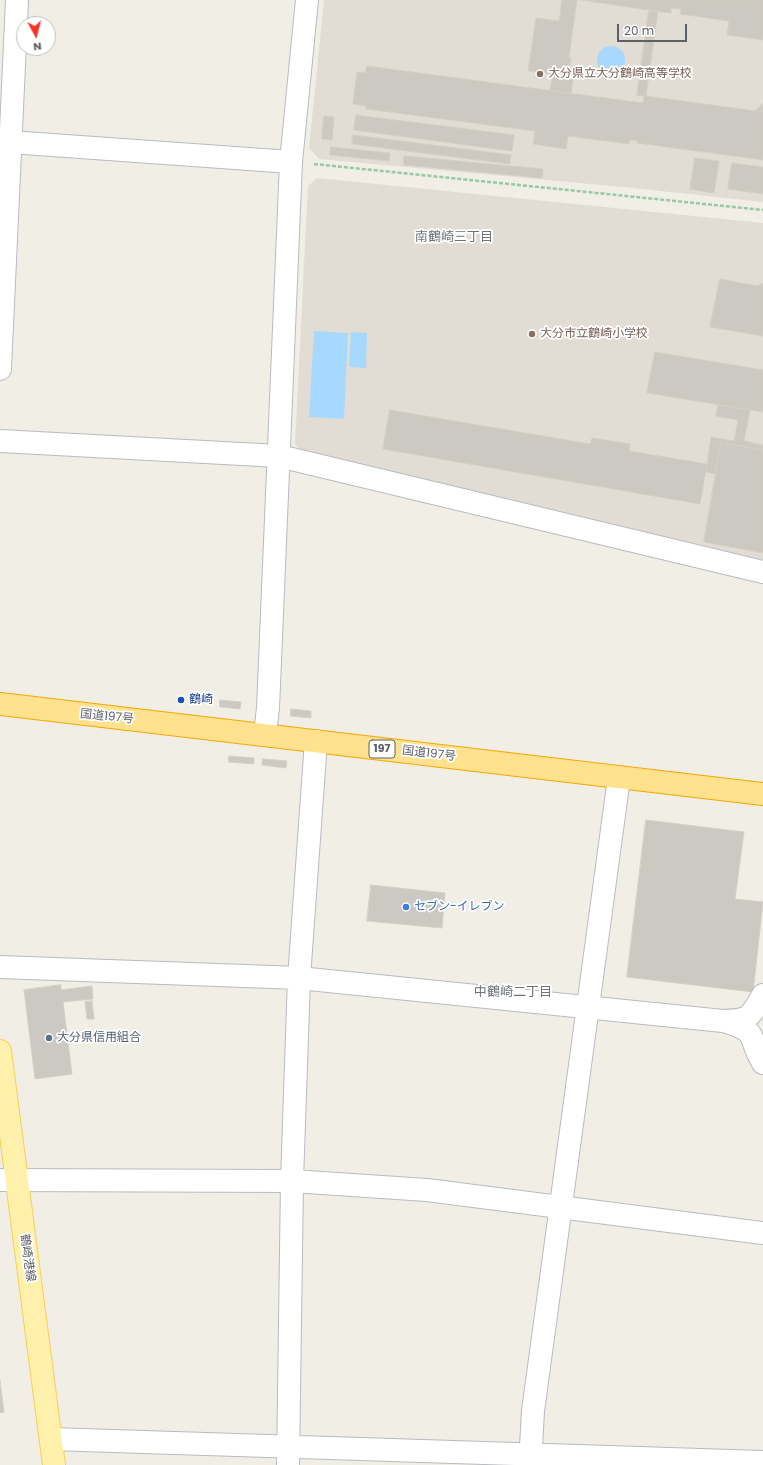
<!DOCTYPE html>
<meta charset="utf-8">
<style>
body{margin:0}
#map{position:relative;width:763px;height:1465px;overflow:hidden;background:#f1eee5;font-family:Poppins,sans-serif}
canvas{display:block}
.north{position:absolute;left:16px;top:16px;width:40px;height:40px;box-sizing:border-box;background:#fff;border:1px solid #bec0c2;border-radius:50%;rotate:173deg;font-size:11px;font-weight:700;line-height:16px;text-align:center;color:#5d6167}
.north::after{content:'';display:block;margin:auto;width:14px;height:18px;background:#f73325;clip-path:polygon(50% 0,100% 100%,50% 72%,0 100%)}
.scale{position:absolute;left:617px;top:24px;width:70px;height:18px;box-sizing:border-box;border:2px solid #5d6167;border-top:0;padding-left:5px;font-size:12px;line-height:14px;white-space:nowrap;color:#5d6167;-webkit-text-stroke:3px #fff;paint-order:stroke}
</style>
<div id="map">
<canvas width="763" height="1465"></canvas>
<div class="north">N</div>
<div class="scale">20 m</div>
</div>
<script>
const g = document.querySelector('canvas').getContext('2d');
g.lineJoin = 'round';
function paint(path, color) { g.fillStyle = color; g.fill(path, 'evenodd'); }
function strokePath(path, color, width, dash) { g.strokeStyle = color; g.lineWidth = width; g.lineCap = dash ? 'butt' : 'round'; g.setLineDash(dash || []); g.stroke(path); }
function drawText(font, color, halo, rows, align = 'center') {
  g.font = font + ' Poppins,"Noto Sans JP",sans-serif'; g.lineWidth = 3.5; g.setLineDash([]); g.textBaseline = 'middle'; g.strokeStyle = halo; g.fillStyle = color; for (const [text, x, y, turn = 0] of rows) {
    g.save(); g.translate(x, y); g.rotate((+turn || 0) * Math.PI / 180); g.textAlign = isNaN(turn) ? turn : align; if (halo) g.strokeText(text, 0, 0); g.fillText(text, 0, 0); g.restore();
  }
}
paint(new Path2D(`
 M324,0H763V202L623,187L319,159L309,148Z
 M317,178L763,223V560L300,450L295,444L308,186Z`), '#e1ddd4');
paint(new Path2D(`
 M597 60a14 14 0 1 1 28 0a14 14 0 1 1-28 0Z
 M314,331L348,333L344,419L309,417Z
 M351,332L367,333L366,368L349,367Z`), '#a7d9ff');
const building = new Path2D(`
 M562,0H577L569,57L571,58L568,78L573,79L571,94L550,90L553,74L528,71L536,18L559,21Z
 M581,0H763V40L727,35L729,21L680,14L681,9L671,8V13Z
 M649,10L658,11L646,96H644L637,95Z
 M367,66L643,103L644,96H646L763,112V160L637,143L638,141L630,140L629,144L568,136L566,149L533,144L535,131L366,109V106L353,104L357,72L365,73Z
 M763,103V112L755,111Z
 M356,115L514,135L512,151L354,130Z
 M324,116L334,117L332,140L322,139Z
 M353,135L511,155L510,164L352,144Z
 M331,147L390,153L389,161L330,155Z
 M404,156L543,169L542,178L404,165Z
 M695,158L719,161L714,193L690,189Z
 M732,163L763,167V194L728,189Z
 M720,279L757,286L763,283V336L710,327Z
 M655,352L763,370V412L647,393Z
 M718,405L750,410L744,441L763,445V450L721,443L715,474L706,472L711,437L734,441L738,420L716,416Z
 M390,410L590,444L592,438L630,444L629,451L707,464L700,504L383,449Z
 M721,443L763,450V553L704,542Z
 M220,700L241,702L240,709L220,707Z
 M291,709L311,711V718L291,716Z
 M229,756L254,758V764L229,762Z
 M263,759L287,761L286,768L262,765Z
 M646,820L744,832L735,899L763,902L753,992L627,977Z
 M371,885L445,893L442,928L367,921Z
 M61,985V990L92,986L93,999L63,1002L72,1074L35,1079L24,990Z
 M92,1001L94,1019H87L85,1002Z
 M0,1381L4,1412L0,1413Z`);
paint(building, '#ccc8c2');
strokePath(building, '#d6d0c3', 1);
const minor = new Path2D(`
 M0,144L10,142L291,162
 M0,369L17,0
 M0,441L279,456L763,572
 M265,734L268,708L291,162L307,0
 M0,967L299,978L723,1021C751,1020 749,1018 763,995
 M724,1021C762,1033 746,1036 763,1063
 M0,1180L292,1181L427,1190L763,1233
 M51,1439L763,1462
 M288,1465L292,1181L299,978L316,741
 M530,1465L533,1411L619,778`);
const major = new Path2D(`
 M0,1051L54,1465`);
const highway = new Path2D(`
 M0,704L763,794`);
strokePath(minor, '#b8bbc0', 24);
strokePath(major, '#fdcc52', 24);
strokePath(highway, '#f6a700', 24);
strokePath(new Path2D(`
 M314,164L763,210`), '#97c9a5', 2.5, [4, 2]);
strokePath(minor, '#fff', 22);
strokePath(major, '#fff1ac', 22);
strokePath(highway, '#ffe18e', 22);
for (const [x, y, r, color] of [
 [540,74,4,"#8d6e63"],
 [532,334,4,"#8d6e63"],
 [181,700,4,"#1a4fb4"],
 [406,907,4,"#3f7fe0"],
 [49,1038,4,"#5c6f8a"]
]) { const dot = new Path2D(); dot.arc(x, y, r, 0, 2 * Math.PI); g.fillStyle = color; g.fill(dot); strokePath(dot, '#fff', 1.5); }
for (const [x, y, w] of [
 [382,749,26]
]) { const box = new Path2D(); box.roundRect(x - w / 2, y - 9, w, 18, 3); g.fillStyle = '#fff'; g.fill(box); strokePath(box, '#5d6167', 1); }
drawText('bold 11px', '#5d6167', null, [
 ["197",382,749]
]);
drawText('12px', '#785e54', '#fff', [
 ["大分県立大分鶴崎高等学校",548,74],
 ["大分市立鶴崎小学校",540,334]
], 'left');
drawText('12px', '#164399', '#fff', [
 ["鶴崎",189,700]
], 'left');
drawText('12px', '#5d6167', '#fff', [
 ["国道197号",107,717,6],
 ["国道197号",429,754,7],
 ["鶴崎港線",27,1258,82]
]);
drawText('12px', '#366cbe', '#fff', [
 ["セブン-イレブン",414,907]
], 'left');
drawText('12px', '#4e5e75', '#fff', [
 ["大分県信用組合",57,1038]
], 'left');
drawText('13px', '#6e7479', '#fff', [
 ["南鶴崎三丁目",454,238],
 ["中鶴崎二丁目",513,993]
]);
</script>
